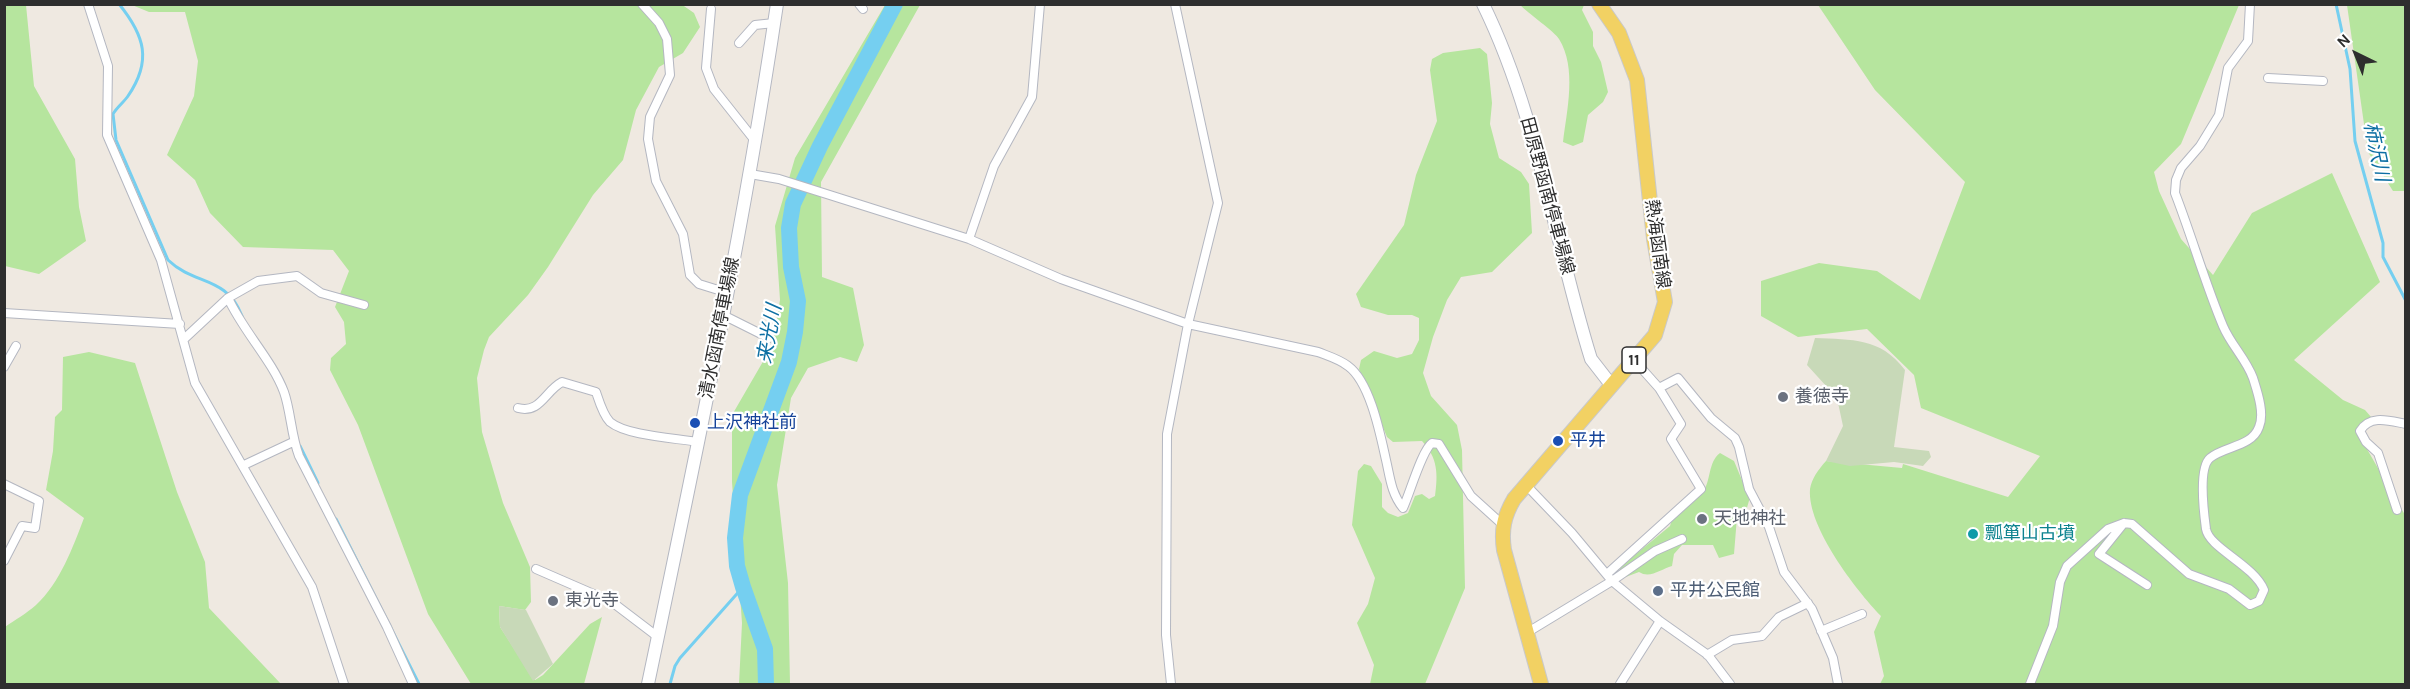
<!DOCTYPE html>
<meta charset="utf-8">
<style>
body{margin:0}
#map{position:relative;width:2410px;height:689px;overflow:hidden;background:#efe9e1;font-family:Karla,sans-serif}
canvas{display:block}
.frame{position:absolute;inset:0;border:6px solid #2e2e2e;pointer-events:none}
.north{position:absolute;left:2326px;top:24px;width:60px;height:60px;-webkit-text-stroke:4px #fff;paint-order:stroke;rotate:317deg;font-size:16px;font-weight:700;line-height:24px;text-align:center;color:#2e2e2e}
.north::after{content:'';display:block;margin:auto;width:21px;height:27px;background:#2e2e2e;clip-path:polygon(50% 0,100% 100%,50% 72%,0 100%)}
</style>
<div id="map">
<canvas width="2410" height="689"></canvas>
<div class="frame"></div>
<div class="north">N</div>
</div>
<script>
const g = document.querySelector('canvas').getContext('2d');
g.lineJoin = 'round';
function paint(path, color) { g.fillStyle = color; g.fill(path, 'evenodd'); }
function strokePath(path, color, width, dash) { g.strokeStyle = color; g.lineWidth = width; g.lineCap = dash ? 'butt' : 'round'; g.setLineDash(dash || []); g.stroke(path); }
function drawText(font, color, halo, rows, align = 'center') {
  g.font = font + ' Karla,"Noto Sans JP",sans-serif'; g.lineWidth = 4.5; g.setLineDash([]); g.textBaseline = 'middle'; g.strokeStyle = halo; g.fillStyle = color; for (const [text, x, y, turn = 0] of rows) {
    g.save(); g.translate(x, y); g.rotate((+turn || 0) * Math.PI / 180); g.textAlign = isNaN(turn) ? turn : align; if (halo) g.strokeText(text, 0, 0); g.fillText(text, 0, 0); g.restore();
  }
}
paint(new Path2D(`
 M5,4L26,5L34,86L75,159L79,207L86,241L39,274L5,266Z
 M681,4L694,13L700,27L683,53L659,67L636,110L623,160L593,195L548,267L528,295L489,337L484,350L477,378L482,432L503,503L530,567L531,602L525,610L499,606L500,627L535,680L543,675L590,624L602,617L584,684H471L428,614L358,425L330,370L331,358L346,344L344,322L335,307L349,271L333,250L243,247L210,213L195,180L167,155L194,96L198,61L185,12H149L132,5Z
 M885,5H920L821,182L822,277L853,288L864,345L857,362L840,357L808,368L791,398L777,485L788,583L790,684H739L742,623L732,482V415L772,346L780,300L775,226L795,158Z
 M1520,5H1584L1582,10L1593,32V46L1601,62L1608,92L1603,102L1588,115L1583,142L1573,146L1563,142C1567,110 1577,68 1559,39C1555,32 1528,13 1520,5Z
 M1818,5H2239L2181,144L2154,172L2159,191L2181,239L2213,275L2252,213L2332,173L2380,282L2294,360L2343,400L2365,410L2372,418L2360,437L2405,515V684H1880L1884,676L1874,632L1881,616C1856,590 1807,527 1810,489C1812,478 1818,470 1826,461L1902,468L1903,464L2008,497L2040,456L1921,408L1914,375L1867,329L1798,337L1761,316V281L1819,263L1877,271L1920,300L1965,182L1875,90Z
 M2347,5H2405V191H2393L2368,152Z
 M1480,48L1487,54L1492,103L1490,124L1499,158L1521,172L1529,184L1532,233L1492,272L1461,277L1447,300L1433,337L1423,373L1431,396L1457,425L1462,450L1465,588L1425,684H1370L1374,665L1357,623L1368,604L1375,578L1352,525L1358,471L1364,464L1371,466L1382,484V507L1388,513L1398,517L1408,513L1415,496L1422,494L1429,499L1435,496C1438,474 1438,458 1422,441L1393,442L1387,437L1359,369L1361,360L1374,351L1397,358L1412,354L1419,340V318L1412,315H1388L1361,307L1356,294L1404,225L1416,175L1437,121L1430,70L1432,59L1443,53Z
 M89,352L135,363L177,492L205,562L209,608L281,684H5V627C15,620 27,613 36,605C60,583 73,547 84,518L46,490L53,451L55,417L62,410L63,357Z
 M1720,453L1734,461L1744,485L1751,494L1746,511L1738,513L1737,517L1734,554L1719,558L1713,545H1682L1674,554L1672,566C1661,569 1650,579 1639,572L1623,578L1619,568L1670,526C1672,517 1683,504 1691,500C1696,497 1699,498 1703,492C1711,481 1708,462 1720,453Z`), '#b6e59e');
paint(new Path2D(`
 M1815,338C1852,340 1880,337 1905,370L1894,447L1929,451L1931,457L1923,466L1894,462L1850,466L1826,461L1843,426L1837,398L1807,365Z
 M499,606L526,610L553,664L533,681L500,627Z`), '#c8d9b8');
strokePath(new Path2D(`
 M119,4C145,36 152,61 128,96C124,102 117,107 113,114L116,140L168,260C195,286 226,275 242,316
 M2336,4L2350,69L2355,141L2383,243V257L2406,301
 M300,446L318,483
 M336,519L419,684
 M670,684L675,666L680,658L743,587`), '#75cff0', 3);
strokePath(new Path2D(`
 M766,684L765,649L743,587L737,566L735,538L740,495L789,362L795,332L798,301L791,267L789,228L793,204L820,146L895,4`), '#75cff0', 16);
const minor = new Path2D(`
 M88,4L108,66L107,135L161,260L195,383L312,587L344,684
 M642,4L659,23L667,39L670,75L650,117L648,139L656,181L683,234L690,275L699,284L728,293
 M859,4L863,9
 M711,9L706,68L714,89L756,142
 M739,43L755,25L774,23
 M2268,78L2323,81
 M750,174L779,179L969,239L1061,279L1188,324L1318,352C1328,356 1339,359 1348,366C1370,382 1380,433 1386,460C1390,477 1391,493 1403,508C1410,493 1422,450 1432,443L1439,444L1471,496L1503,525
 M969,239L994,166L1032,97L1040,4
 M228,298C243,331 272,360 284,392C291,412 291,435 299,456L387,627L413,684
 M4,313L180,324
 M723,315L769,338
 M184,339L228,298L258,281L297,276L321,293L364,305
 M4,367L16,346
 M1659,388L1678,378L1711,418L1735,438L1739,447L1749,489L1769,527L1784,572L1812,609L1833,658L1838,684
 M518,408C540,414 545,391 562,382L596,392C599,401 603,415 610,422C627,436 676,438 698,442
 M244,465L293,442
 M4,484L39,501L35,528L22,526L4,561
 M1526,485L1572,533L1612,581L1655,551L1682,539
 M2397,510L2378,453L2366,442L2360,431C2370,414 2390,421 2406,424
 M2124,523L2099,554L2147,585
 M536,569L612,602L658,637
 M1607,574L1701,489L1671,439L1681,424L1659,388L1634,360
 M1821,631L1862,614
 M1528,632L1612,581L1660,621L1708,655L1730,684
 M1707,655L1732,640L1762,636L1779,617L1808,603
 M1171,684L1166,635L1167,434L1188,324L1218,203L1175,4
 M1620,684L1660,621
 M2030,684L2053,626L2060,582L2067,566L2108,529L2124,523L2132,524L2189,574L2229,589L2250,605L2259,601L2264,590C2254,565 2209,548 2206,529C2204,514 2198,468 2210,458C2224,446 2252,447 2259,427C2265,413 2257,391 2253,378C2246,359 2231,345 2223,326C2205,283 2192,237 2175,193L2176,180L2181,168L2200,146L2219,115L2228,68L2248,41L2250,4`);
const secondary = new Path2D(`
 M1483,4C1538,116 1554,241 1591,359L1612,386
 M648,684C695,459 743,233 777,4`);
const primary = new Path2D(`
 M1541,684L1504,550C1501,530 1504,516 1514,499L1655,335L1665,302L1654,239L1637,80L1619,33L1599,4`);
strokePath(minor, '#b4b7c1', 10);
strokePath(secondary, '#b4b7c1', 14);
strokePath(primary, '#c9c9c9', 16);
strokePath(minor, '#fff', 8);
strokePath(secondary, '#fff', 12);
strokePath(primary, '#f2d163', 14);
for (const [x, y, r, color] of [
 [1783,397,6,"#6b7280"],
 [695,423,6,"#1a4fb4"],
 [1558,441,6,"#1a4fb4"],
 [1702,519,6,"#6b7280"],
 [1973,534,6,"#0f9aa8"],
 [1658,591,6,"#5c6f8a"],
 [553,601,6,"#6b7280"]
]) { const dot = new Path2D(); dot.arc(x, y, r, 0, 2 * Math.PI); g.fillStyle = color; g.fill(dot); strokePath(dot, '#fff', 2); }
for (const [x, y, w] of [
 [1634,360,24]
]) { const box = new Path2D(); box.roundRect(x - w / 2, y - 13, w, 26, 4.5); g.fillStyle = '#fff'; g.fill(box); strokePath(box, '#2e2e2e', 1.5); }
drawText('bold 16px', '#2e2e2e', null, [
 ["11",1634,360]
]);
drawText('18px', '#2e2e2e', '#fff', [
 ["田原野函南停車場線",1547,196,75],
 ["熱海函南線",1657,244,82],
 ["清水函南停車場線",720,328,-79]
]);
drawText('18px', '#5b616d', '#fff', [
 ["養徳寺",1795,397],
 ["天地神社",1714,519],
 ["東光寺",565,601]
], 'left');
drawText('18px', '#164399', '#fff', [
 ["上沢神社前",707,423],
 ["平井",1570,441]
], 'left');
drawText('18px', '#0d838f', '#fff', [
 ["瓢箪山古墳",1985,534]
], 'left');
drawText('18px', '#4e5e75', '#fff', [
 ["平井公民館",1670,591]
], 'left');
drawText('italic 20px', '#0d6fa3', '#fff', [
 ["柿沢川",2376,152,78],
 ["来光川",770,334,-80]
]);
</script>
